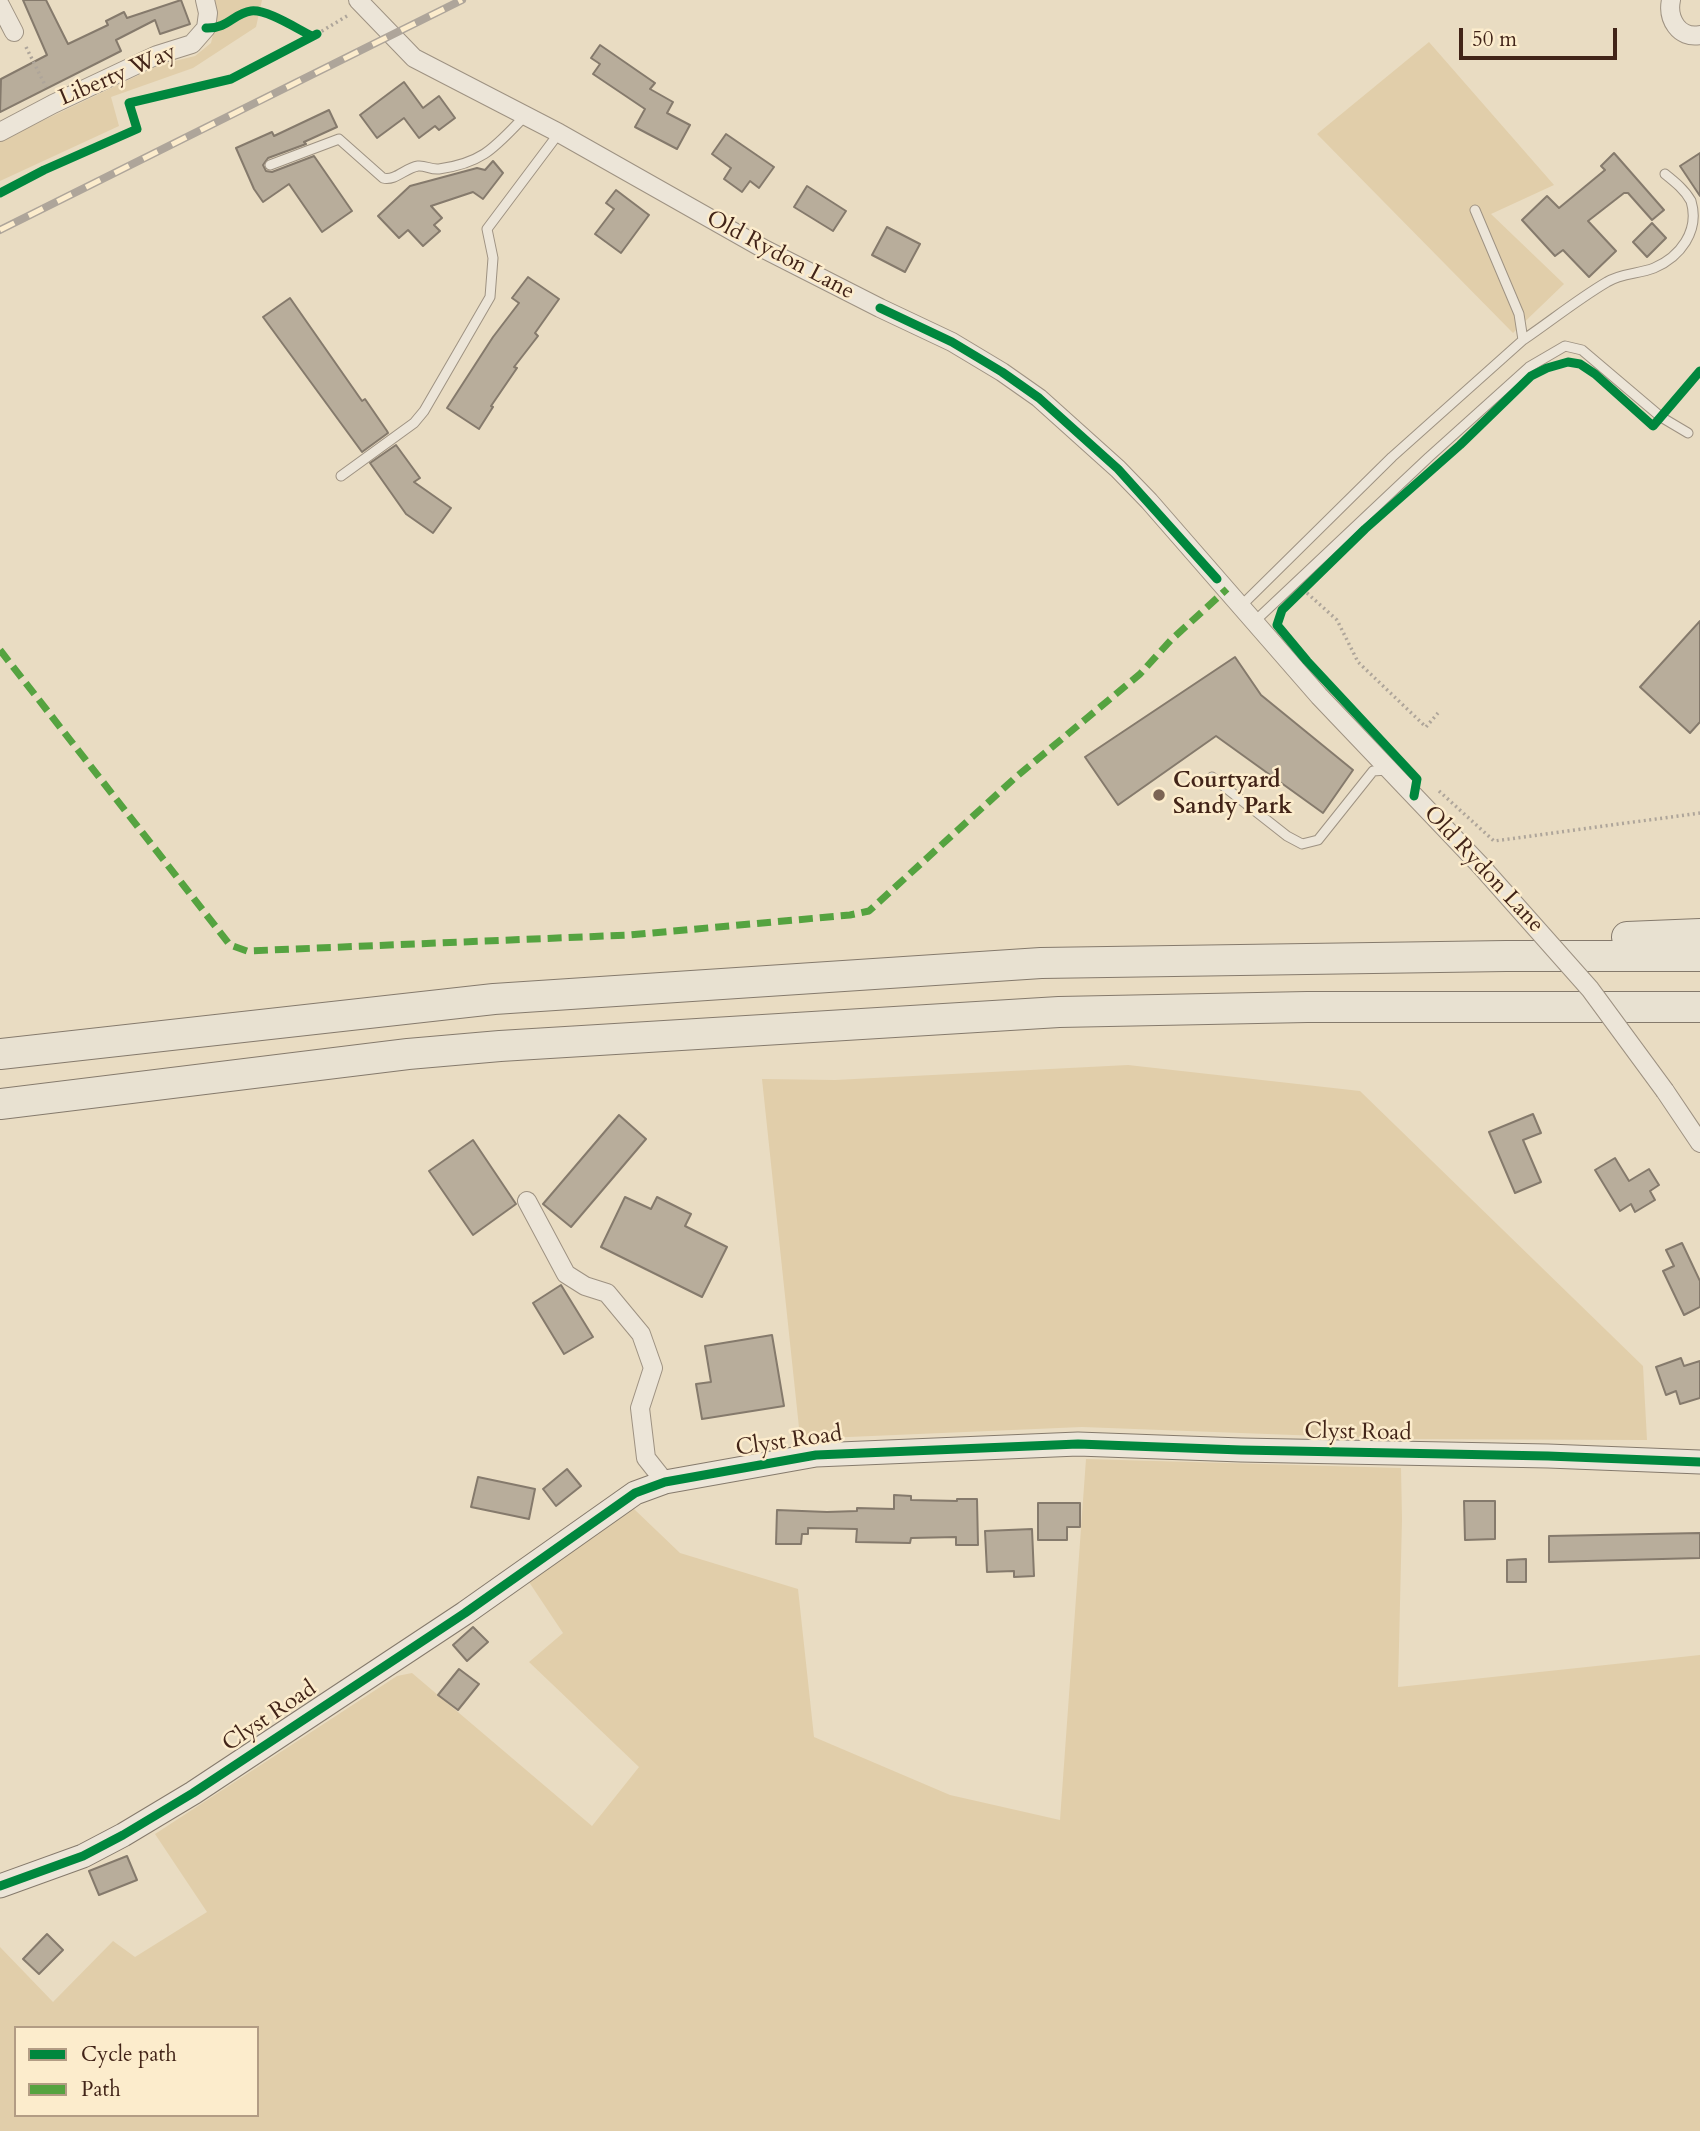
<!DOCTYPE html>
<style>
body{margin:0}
#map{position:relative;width:1700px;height:2131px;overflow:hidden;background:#e9dcc2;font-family:Cardo,serif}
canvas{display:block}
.legend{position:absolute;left:14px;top:2026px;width:245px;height:91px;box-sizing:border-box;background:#fceccc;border:2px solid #b29c84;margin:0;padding:9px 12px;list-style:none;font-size:21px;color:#422418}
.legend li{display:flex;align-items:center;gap:14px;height:35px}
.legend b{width:35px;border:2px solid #b29c84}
.scale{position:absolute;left:1459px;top:28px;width:158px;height:32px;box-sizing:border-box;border:4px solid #422418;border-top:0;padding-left:9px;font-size:21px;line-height:24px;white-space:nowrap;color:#422418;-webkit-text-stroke:5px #fceccc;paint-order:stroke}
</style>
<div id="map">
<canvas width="1700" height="2131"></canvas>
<ul class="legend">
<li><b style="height:9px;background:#00873e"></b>Cycle path</li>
<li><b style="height:9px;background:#55a340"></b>Path</li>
</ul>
<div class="scale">50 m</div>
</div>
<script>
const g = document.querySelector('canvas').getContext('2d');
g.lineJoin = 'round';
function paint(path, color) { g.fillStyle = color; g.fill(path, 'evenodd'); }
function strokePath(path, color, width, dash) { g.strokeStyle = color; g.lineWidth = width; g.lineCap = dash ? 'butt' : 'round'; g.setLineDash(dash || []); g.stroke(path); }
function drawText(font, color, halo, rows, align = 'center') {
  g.font = font + ' Cardo,serif'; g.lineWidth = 5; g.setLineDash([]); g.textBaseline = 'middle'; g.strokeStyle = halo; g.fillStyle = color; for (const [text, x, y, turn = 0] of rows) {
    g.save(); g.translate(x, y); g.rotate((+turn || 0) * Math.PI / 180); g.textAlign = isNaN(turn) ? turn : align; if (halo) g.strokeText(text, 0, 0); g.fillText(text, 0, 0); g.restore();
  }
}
paint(new Path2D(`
 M214,0H262L256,27L193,68L111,97L119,126L0,181V141L162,64L195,56L211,43L217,17Z
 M1429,42L1554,185L1491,214L1564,284L1513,333L1317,134Z
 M1128,1065L1360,1091L1643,1366L1647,1440L1400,1439L1082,1427L825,1438L800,1437L762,1079L835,1080Z
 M1086,1459L1401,1468L1402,1519L1398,1687L1700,1655V2131H0V1947L53,2002L113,1941L135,1957L207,1912L155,1834L397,1676L412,1673L592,1826L639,1767L529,1662L563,1633L527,1579L606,1524L634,1509L680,1553L798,1589L814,1737L950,1795L1060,1820ZM16,2028H257V2115H16Z`), '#e1ceaa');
const building = new Path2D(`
 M23,0H46L68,44L108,25L106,21L124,12L127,18L181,0L190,24L160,34L155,20L116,40L121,51L0,112L1,79L47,55Z
 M600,45L655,83L650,89L673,102L667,113L690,125L677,149L635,127L645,109L593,74L600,64L591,58Z
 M404,82L423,108L439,96L455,118L439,130L435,126L419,138L404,118L377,138L360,115Z
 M329,110L337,127L304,142L306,144L268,158L263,165L266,171L272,172L314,156L352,211L322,232L289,184L263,202L254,189L236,148L272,132L274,136Z
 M726,134L774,167L759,188L750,181L742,192L724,179L731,168L712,154Z
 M1614,153L1664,210L1652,220L1628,193H1624L1588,221L1616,251L1589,277L1563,250L1555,256L1522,220L1547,196L1559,208L1605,170L1601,166Z
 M1700,153V196L1680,166Z
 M493,161L503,173L483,199L473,192L431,206L442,218L434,225L440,231L423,246L408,230L399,238L378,216L410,186L477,168L485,170Z
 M807,186L846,211L833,231L794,207Z
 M616,190L649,215L621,253L595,234L614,209L606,203Z
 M1652,223L1666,238L1647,257L1633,242Z
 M887,227L920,244L905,272L872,255Z
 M528,277L559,299L535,333L538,336L514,367L517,368L491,406L493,407L479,429L447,408L493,337L519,303L512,298Z
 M290,298L362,401L365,399L387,431L388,433L362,452L263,317Z
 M396,445L420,478L414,482L451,508L433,533L406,514L370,463Z
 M1700,621V722L1690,733L1640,687Z
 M1235,657L1261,695L1353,770L1323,813L1216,736L1118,805L1085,757Z
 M1533,1114L1541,1133L1523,1140L1541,1182L1515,1193L1489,1132Z
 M619,1115L646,1139L571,1227L543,1204Z
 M473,1140L516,1204L473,1235L429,1171Z
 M1615,1158L1629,1181L1649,1169L1659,1185L1650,1191L1655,1200L1635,1212L1631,1204L1620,1211L1595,1170Z
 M625,1197L651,1209L657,1197L691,1214L685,1226L727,1247L702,1297L601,1247Z
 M1682,1243L1700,1281V1307L1684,1315L1663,1271L1674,1266L1666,1250Z
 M561,1285L593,1337L564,1354L533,1303Z
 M772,1335L784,1406L702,1419L696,1384L711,1382L705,1346Z
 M1681,1358L1684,1366L1700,1361V1398L1680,1404L1676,1391L1666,1395L1656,1367Z
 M567,1469L581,1486L556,1506L543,1489Z
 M478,1477L535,1489L529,1519L471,1507Z
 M894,1495L911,1496V1500L957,1501V1499H977L978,1545H956V1537L911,1538L910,1543L856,1542L857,1529L808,1528V1534H802L801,1544H776L777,1510L827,1512L857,1511V1508L894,1509Z
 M1464,1501H1495V1539L1465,1540Z
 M1038,1503H1080V1527H1067V1540H1038Z
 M1032,1529L1034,1576L1014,1577V1571L987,1572L985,1531Z
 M1700,1533V1558L1549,1562V1536Z
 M1526,1559V1582H1507V1560Z
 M473,1627L488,1642L467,1661L453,1645Z
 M459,1669L479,1684L458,1710L438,1695Z
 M127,1856L137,1880L99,1895L89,1871Z
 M47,1934L63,1950L39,1974L23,1959Z`);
paint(building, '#b8ad9b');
strokePath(building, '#857a6c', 2);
const lane = new Path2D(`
 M270,165L339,139L383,178C396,181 405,168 418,166C425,165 431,170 439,169C483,163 495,147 524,117
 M1523,340C1551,321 1578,299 1607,282C1621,273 1639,274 1654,268C1680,257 1700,231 1691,201C1685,190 1675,182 1665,174
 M341,476L414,423L424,411L490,297L493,258L487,229L559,133
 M1241,606L1392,457L1523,340L1519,314L1475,210
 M1254,622L1429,457L1529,367L1565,346L1582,350L1661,417L1688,433
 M1212,777L1287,836L1302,844L1318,840L1373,771L1387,770`);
const street = new Path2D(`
 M358,0L414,58L559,133L764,249L880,308L952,342L1002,372L1039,398L1118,469L1149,501L1319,696L1480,865
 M1671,0C1667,19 1679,39 1700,35
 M0,5L14,32
 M0,132L53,104L157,55L192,44L206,28L208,13L205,0
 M1665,1091L1700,1143
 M527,1201L566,1274L585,1286L607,1293L641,1334L653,1368L640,1408L646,1458L665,1482`);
const secondary = new Path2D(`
 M0,1886L83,1856L123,1835L193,1793L465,1613L635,1493L665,1482L816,1455L1078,1444L1241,1450L1548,1456L1700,1462`);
const highway = new Path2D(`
 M1627,937L1700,934
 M0,1054L494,999L1041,963L1506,956H1700
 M0,1104L408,1054L500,1046L1059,1012L1307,1007H1700`);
strokePath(lane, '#9e9282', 11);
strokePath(street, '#9e9282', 20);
strokePath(secondary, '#857a6c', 25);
strokePath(highway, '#857a6c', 32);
strokePath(new Path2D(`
 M317,34L347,16
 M26,47L46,87
 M1307,593L1337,620L1358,662L1426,727L1438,713
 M1439,791L1494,841L1700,813`), '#aea59a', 3.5, [2, 3.5]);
strokePath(lane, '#ece5d8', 9);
strokePath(street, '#ece5d8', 18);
strokePath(secondary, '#ece5d8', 23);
strokePath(highway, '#e8e1d1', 30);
const rail = new Path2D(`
 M0,230L462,0`);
strokePath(rail, '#aea59a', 8);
strokePath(rail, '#fceccc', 5, [16]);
const streetBridge = new Path2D(`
 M1480,865L1590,989L1665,1091`);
strokePath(streetBridge, '#9e9282', 20, []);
strokePath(streetBridge, '#ece5d8', 18);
strokePath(new Path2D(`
 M0,650L230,945L247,951L630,935L850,915L869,911L1016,777L1140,674L1171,640L1227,589`), '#55a340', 7, [14, 7]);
strokePath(new Path2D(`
 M206,28C228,29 234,13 251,11C267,9 297,29 312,36
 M0,193L44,170L137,129L129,103L231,79L317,34
 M880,308L952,342L1002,372L1039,398L1118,469L1217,579
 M1414,796L1417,779L1307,661L1277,625L1282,610L1365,529L1460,445L1531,376L1547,368L1568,362L1580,364L1595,374L1653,426L1700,371
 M0,1886L83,1856L123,1835L193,1793L465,1613L635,1493L665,1482L816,1455L1078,1444L1241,1450L1548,1456L1700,1462`), '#00873e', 9);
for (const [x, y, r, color] of [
 [1159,795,7,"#7c6454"]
]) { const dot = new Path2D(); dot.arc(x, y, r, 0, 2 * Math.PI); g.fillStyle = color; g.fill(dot); strokePath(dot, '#fceccc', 2.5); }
drawText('23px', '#422418', '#fceccc', [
 ["Liberty Way",118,76,-23],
 ["Old Rydon Lane",780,256,28],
 ["Old Rydon Lane",1483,870,47],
 ["Clyst Road",1358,1433,1],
 ["Clyst Road",789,1442,-8],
 ["Clyst Road",270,1717,-34]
]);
drawText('bold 23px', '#422418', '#fceccc', [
 ["Courtyard",1173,782],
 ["Sandy Park",1173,808]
], 'left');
</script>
